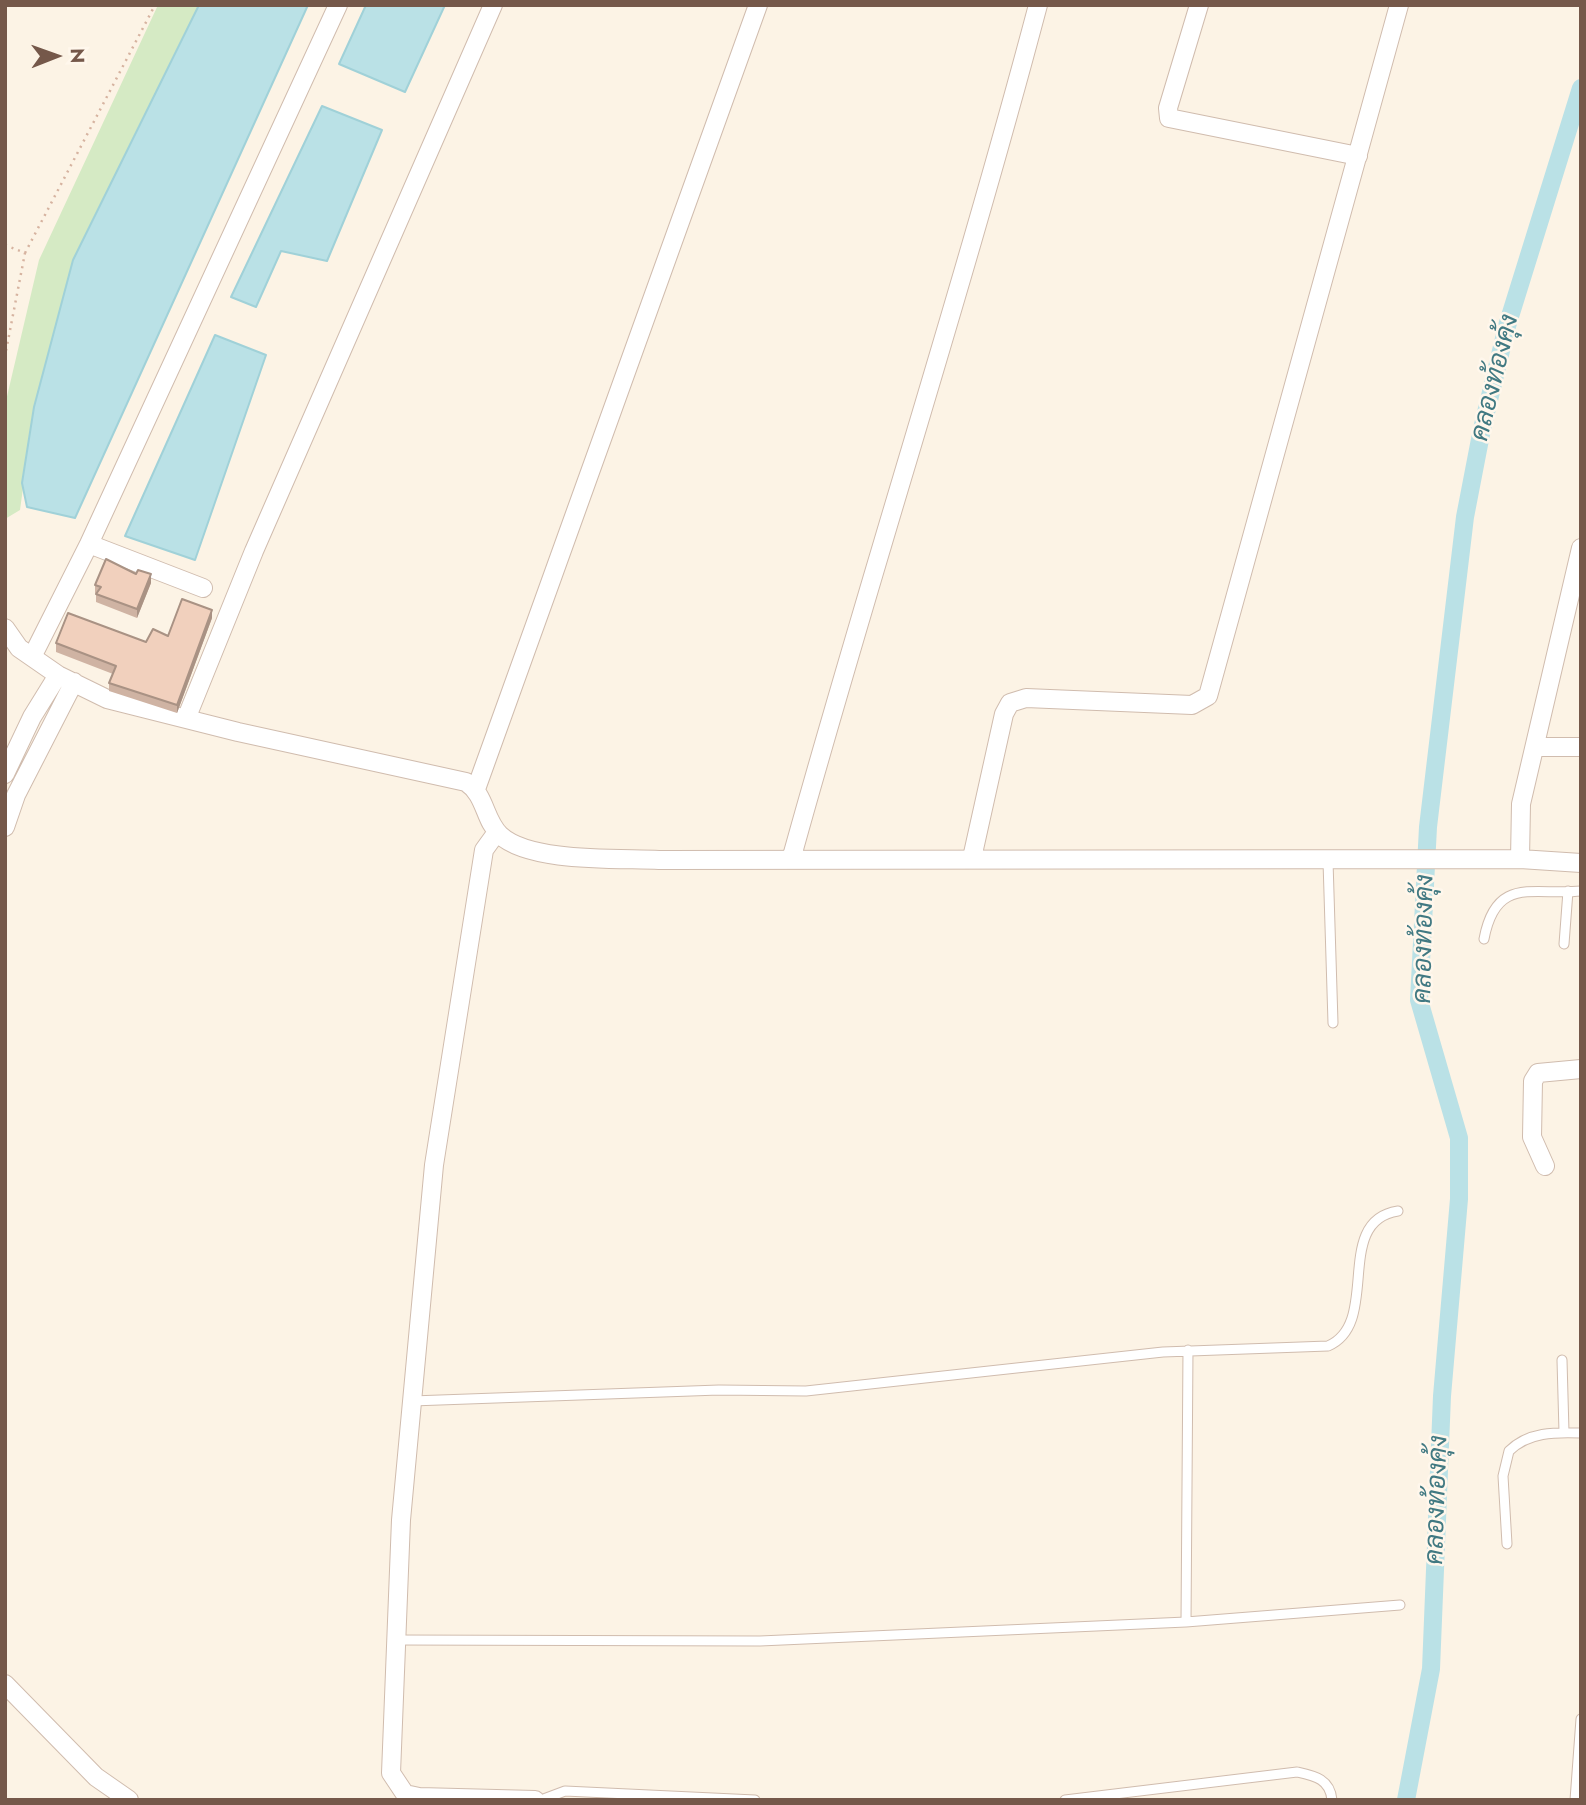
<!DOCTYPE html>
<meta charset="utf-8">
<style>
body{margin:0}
#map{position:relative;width:1586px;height:1805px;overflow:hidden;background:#fcf3e5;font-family:Jost,sans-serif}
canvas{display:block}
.frame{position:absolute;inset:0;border:7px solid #75584a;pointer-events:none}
.north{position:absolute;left:21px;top:21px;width:70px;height:70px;-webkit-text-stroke:5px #fff7ec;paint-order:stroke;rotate:89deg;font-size:19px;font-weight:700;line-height:28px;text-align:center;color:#75584a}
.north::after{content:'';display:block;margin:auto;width:24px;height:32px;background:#75584a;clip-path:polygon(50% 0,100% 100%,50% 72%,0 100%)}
</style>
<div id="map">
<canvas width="1586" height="1805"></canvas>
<div class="frame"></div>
<div class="north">N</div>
</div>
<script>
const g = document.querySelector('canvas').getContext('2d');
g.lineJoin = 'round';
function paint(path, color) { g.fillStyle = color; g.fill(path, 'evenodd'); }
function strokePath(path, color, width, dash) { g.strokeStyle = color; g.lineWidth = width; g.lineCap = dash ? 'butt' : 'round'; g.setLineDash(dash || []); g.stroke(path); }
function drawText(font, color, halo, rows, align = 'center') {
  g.font = font + ' Jost,Sarabun,sans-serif'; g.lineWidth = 5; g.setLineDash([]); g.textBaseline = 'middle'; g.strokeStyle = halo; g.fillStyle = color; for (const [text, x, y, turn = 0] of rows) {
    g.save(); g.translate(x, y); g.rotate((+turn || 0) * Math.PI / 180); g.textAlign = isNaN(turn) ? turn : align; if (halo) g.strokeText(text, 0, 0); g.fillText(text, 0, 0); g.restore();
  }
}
paint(new Path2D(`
 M158,5H199L73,260L34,407L20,510L5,519V405L39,260Z`), '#d5eac4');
const water = new Path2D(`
 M199,5H308L75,518L27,507L22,483L34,407L73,260Z
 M366,5H445L405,92L339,64Z
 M322,106L382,130L327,261L281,251L256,307L231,297Z
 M215,335L266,355L195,560L125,536Z`);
paint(water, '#bae1e6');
strokePath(water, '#a0d1d8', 2);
strokePath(new Path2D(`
 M1406,1800L1431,1669L1442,1396L1459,1199V1138L1419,1000L1428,827L1465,517L1482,429L1507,326L1581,88`), '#bae1e6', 18);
const lane = new Path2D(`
 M1328,861L1333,1023
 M1484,939C1496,875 1534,896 1581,891
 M1564,944L1568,891
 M1562,1360L1564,1432
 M412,1401L719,1390L806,1391L1163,1352L1328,1346C1382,1323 1332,1221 1398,1211
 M1507,1544L1503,1476L1509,1451C1528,1432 1555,1432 1581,1433
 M1186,1622L1188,1350
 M396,1640L760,1641L1186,1622L1400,1605
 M541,1800L565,1791L755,1800
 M1065,1800L1297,1772C1315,1776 1330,1779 1332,1800
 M1575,1800L1581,1719`);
const street = new Path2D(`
 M1199,5L1168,108L1169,118L1358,156
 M89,544L203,588
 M5,628L19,648L58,675L107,699L238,732L466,782C486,795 484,820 500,835C530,863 619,858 659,860L1520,859L1581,863
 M32,657L89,544L338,5
 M186,719L254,551L493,5
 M1535,747H1581
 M5,774L32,717L58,675
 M476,789L758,5
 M5,827L16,795L74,682
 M497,832L484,850L434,1165L401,1520L391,1773L405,1794L419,1797L535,1800
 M972,858L1004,714L1010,703L1026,698L1192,705L1208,696L1399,5
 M1520,859L1521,804L1581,548
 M791,860C870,574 962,292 1038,5
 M1545,1166L1532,1137L1533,1081L1538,1073L1581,1069
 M5,1684L96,1777L129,1800`);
strokePath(lane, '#d0bcae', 11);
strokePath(street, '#d0bcae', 20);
strokePath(new Path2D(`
 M5,245L25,253L5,356
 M25,253L155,5`), '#d6b3a0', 2.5, [2, 5]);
strokePath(lane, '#fff', 9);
strokePath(street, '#fff', 18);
paint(new Path2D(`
 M151,583L137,618L96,602V594L95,593V585Z
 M212,618L177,713L109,691V683L113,674L56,652V643L146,642L168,636Z`), '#cfb3a3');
paint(new Path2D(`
 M151,574V583L137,618V609Z
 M212,610V618L177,713V705Z`), '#a99284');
const building = new Path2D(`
 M106,559L136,574L138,570L151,574L137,609L96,594L101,587L95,585Z
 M182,599L212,610L177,705L109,683L116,666L56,643L68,613L146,642L153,629L168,636Z`);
paint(building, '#f1d0bd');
strokePath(building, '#a99284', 2);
drawText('italic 26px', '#417982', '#fff7ec', [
 ["คลองท้องคุ้ง",1496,378,-76],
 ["คลองท้องคุ้ง",1425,939,-89],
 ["คลองท้องคุ้ง",1438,1500,-88]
]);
</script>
